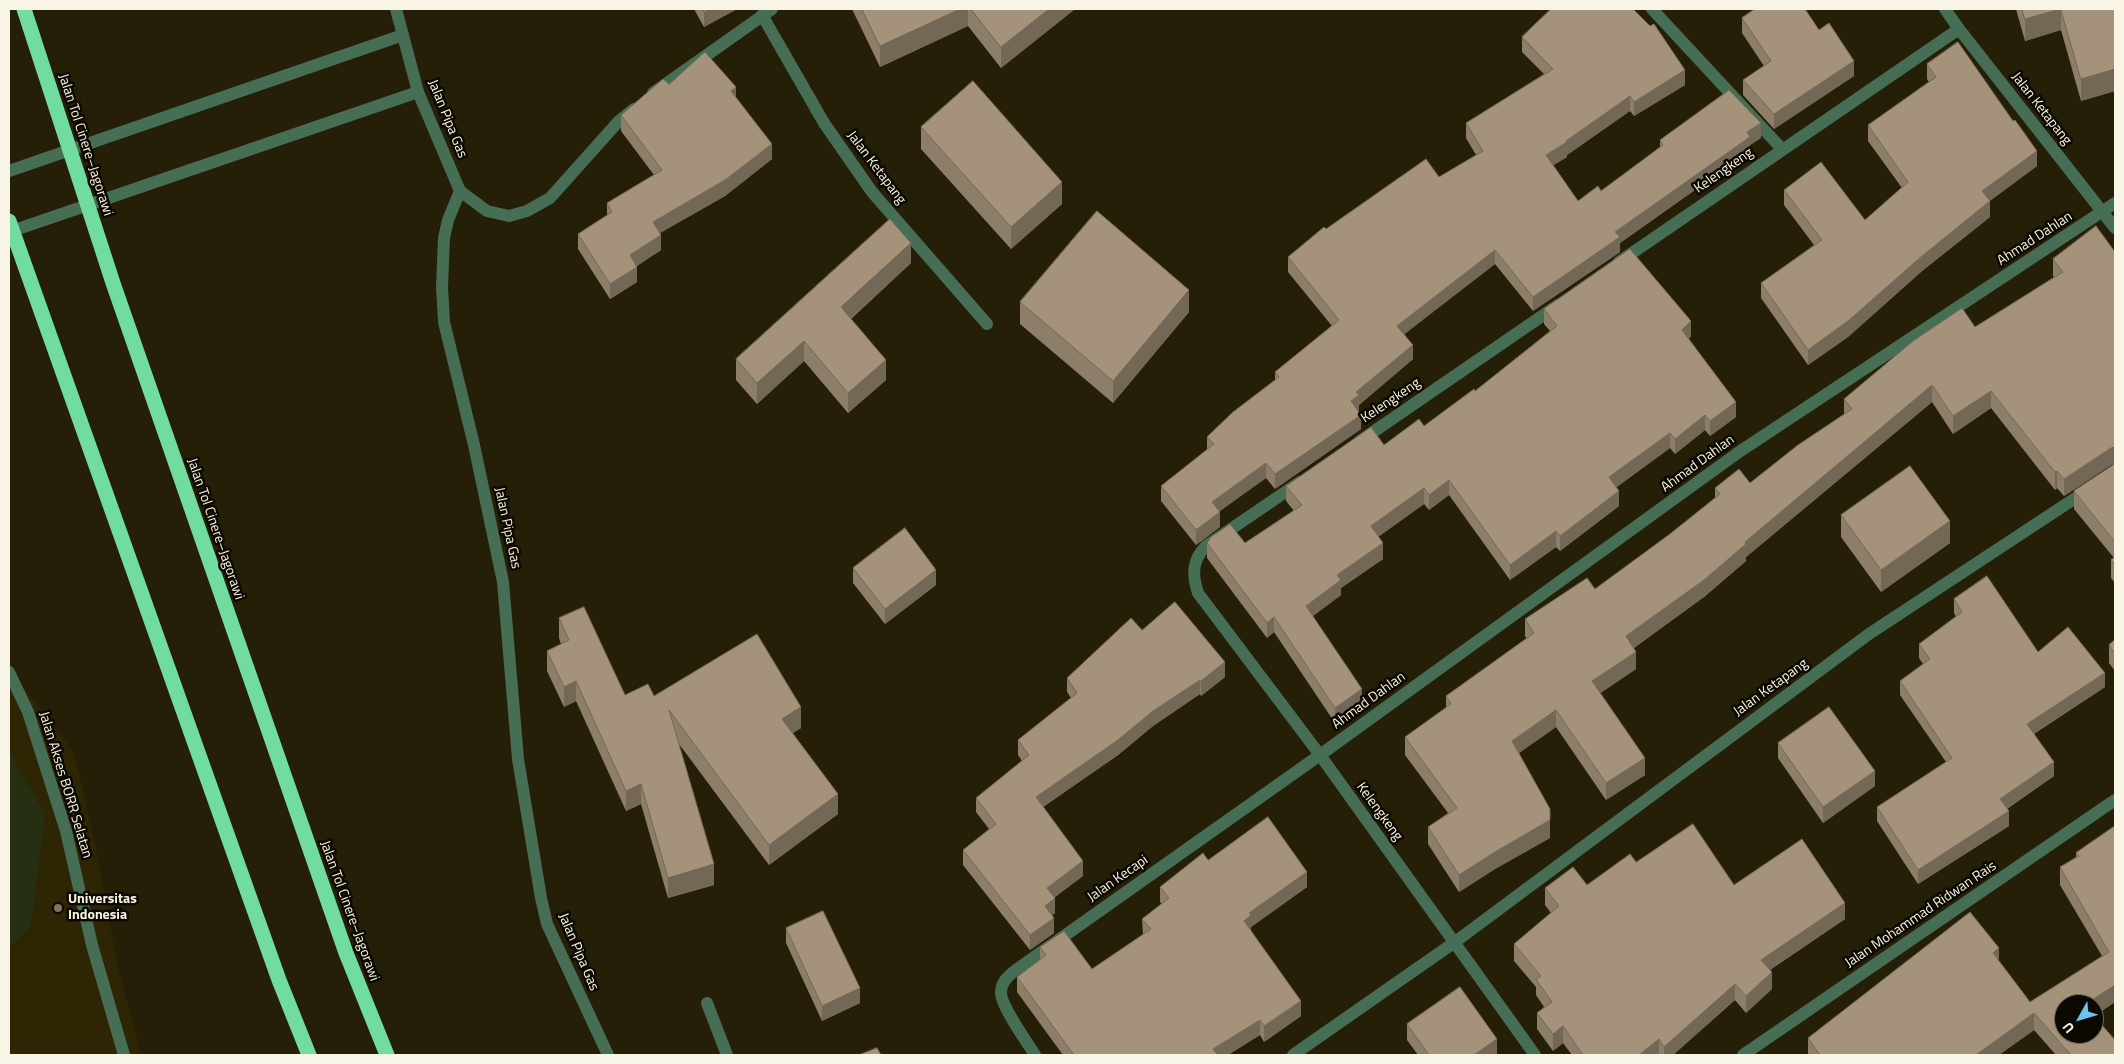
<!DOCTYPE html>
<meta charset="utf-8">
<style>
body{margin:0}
#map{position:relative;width:2124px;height:1064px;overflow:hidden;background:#261f07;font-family:"Titillium Web",sans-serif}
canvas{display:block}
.frame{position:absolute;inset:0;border:10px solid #f9f5e6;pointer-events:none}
.north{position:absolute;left:2054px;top:994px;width:50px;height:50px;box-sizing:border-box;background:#0c0902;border:1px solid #6b675d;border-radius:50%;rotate:231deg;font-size:14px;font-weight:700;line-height:20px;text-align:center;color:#f9f5e6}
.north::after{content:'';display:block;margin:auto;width:18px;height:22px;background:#6dc2f3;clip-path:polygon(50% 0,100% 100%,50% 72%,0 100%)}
</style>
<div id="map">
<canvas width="2124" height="1064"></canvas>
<div class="frame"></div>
<div class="north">U</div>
</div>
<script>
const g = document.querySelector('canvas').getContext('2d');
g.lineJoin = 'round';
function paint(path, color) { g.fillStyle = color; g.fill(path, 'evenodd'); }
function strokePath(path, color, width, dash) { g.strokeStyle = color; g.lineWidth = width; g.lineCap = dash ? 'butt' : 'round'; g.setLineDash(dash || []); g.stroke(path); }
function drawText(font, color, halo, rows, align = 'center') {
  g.font = font + ' "Titillium Web",sans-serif'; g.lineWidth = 5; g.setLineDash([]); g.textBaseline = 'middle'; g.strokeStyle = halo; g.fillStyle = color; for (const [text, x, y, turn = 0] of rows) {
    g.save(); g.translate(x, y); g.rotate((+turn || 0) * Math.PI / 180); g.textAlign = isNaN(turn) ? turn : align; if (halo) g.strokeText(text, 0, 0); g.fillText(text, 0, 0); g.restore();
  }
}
paint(new Path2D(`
 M9,669L71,748L80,776L95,843L119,973L142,1055H9Z`), '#2e2504');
paint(new Path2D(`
 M9,752L45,815L31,926L9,948Z`), '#272f13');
strokePath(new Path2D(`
 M9,171L403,35
 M460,191L448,220L444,238L442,287L444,322L474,445L503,582L518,759L541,898L547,924L608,1055
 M9,232L418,92
 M9,672L28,712L66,831L92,945L124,1055`), '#456e55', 12);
strokePath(new Path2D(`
 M396,9L418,92L460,191L487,211L509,216L527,211L550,198L618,122L634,109
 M1652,9L1782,149
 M1945,9L1959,29L2115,228
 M762,15L824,123L872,192L987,324
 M653,93L772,9
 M1619,262L1959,29
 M1360,441L1558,305
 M1300,482L1206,546C1192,560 1192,575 1198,593L1320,755L1535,1055
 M707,1003L727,1055
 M1035,1055C1027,1042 1001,1006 1001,993C1001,982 1008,976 1016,970L1320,755L1739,452L2115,203
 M1293,1055L1455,942L1869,634L2115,472
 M1743,1055L2115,800`), '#456e55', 12);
strokePath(new Path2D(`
 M24,9L113,283L346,953L387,1055
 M9,221L279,980L309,1055`), '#70dc9f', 15);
paint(new Path2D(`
 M694,9H737L704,27Z
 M852,9H1075L1001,68L968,26L880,67Z
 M2016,9H2115V91L2081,101L2061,30L2025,41Z
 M1742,18L1819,30L1854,76L1774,129L1743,95V80L1764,66L1742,33Z
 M1522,37L1685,85L1634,116L1630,111L1567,155V157L1553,165L1578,201L1601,191L1660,147V140L1761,138L1750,145V151L1620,243V252L1533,311L1495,264L1404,334L1413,359L1359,405L1358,410L1361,429L1275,489L1266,478L1219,511L1220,527L1196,545L1161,501V486L1207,450V437L1275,380V372L1332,326L1288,272V257L1326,229L1439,177L1476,155L1466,138V123L1544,74L1522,52Z
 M1927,64L2037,166L1989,201L1990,217L1922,271L1848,337L1808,365L1761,298V283L1814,245L1784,205V190L1865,220L1902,188L1868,141V125L1929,82L1927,79Z
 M669,84L736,98L772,159L725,196L660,233L661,250L637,266V282L610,299L578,249V234L607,215V203L654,175L621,131V115Z
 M921,127L1062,204L1011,249L921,149Z
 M2115,252V464L2111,465L2064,496L2057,488L2055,490L1991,408L1953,434L1932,402L1746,557V561L1704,597L1634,648L1636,669L1600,693L1645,775L1606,800L1556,727L1519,753L1550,838L1495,869L1459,892L1428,844V827L1448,813L1405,755V737L1446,708V696L1527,639L1525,636V619L1595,589L1670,534L1715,498V488L1750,483L1844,414V399L1975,327L2054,277L2053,276V259Z
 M911,263L851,319L886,380L848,413L804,361L757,404L736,380V359Z
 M1020,302L1189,312L1113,403L1020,324Z
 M1544,309L1691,336L1689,339L1736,417L1710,436L1705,430L1675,454L1670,448L1616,487L1619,506L1560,551L1556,547L1510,580L1449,495L1429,510L1424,504L1378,537L1383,559L1341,588V595L1313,616L1362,704L1335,723L1274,632L1267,638L1207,558V543H1245L1294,511L1286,501V486L1384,445L1424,426L1475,391L1550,331L1544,324Z
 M2115,464V583L2111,578V560L2114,558L2074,509V491Z
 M1841,515L1950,543L1881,592L1841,537Z
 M853,568L936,585L885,624L853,583Z
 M1954,599L2038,652L2105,687L2034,734L2054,776L2007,809L2009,826L1918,884L1877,821V807L1946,762L1900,695V681L1923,664L1919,658V644L1956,617L1954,613Z
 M559,618L625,695L654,696L801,728L793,733L838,814L769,865L679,744L714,885L668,898L641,804L626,811L576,701L564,707L547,671V651L561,644L559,638Z
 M1142,630L1225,677L1201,696L1200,694L1153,726L1118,755L1043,807L1083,876L1055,897V913L1052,915L1054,933L1030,950L963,865V850L989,829L976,812V798L1022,761L1018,755V740L1071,698L1067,692V678Z
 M2115,640V671L2109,663V645Z
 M1778,743L1875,786L1823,823L1778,758Z
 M2115,826V1002L2094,1016L2115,1055H2056L2034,1030L1999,1055H1808V1038L1999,961L2030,1002L2102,956L2060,885V867L2076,857V853Z
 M1208,860L1307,887L1251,927V930L1301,1016L1264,1042L1260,1035L1228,1055H1063L1017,992V977L1040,960V947L1092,969L1143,935L1142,919L1162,904L1160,902V887Z
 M1636,862L1734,885L1845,919L1770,970L1772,989L1746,1013L1735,1000L1673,1055H1572L1563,1043L1553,1051L1537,1029V1013L1544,1007L1536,995V987L1514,961V944L1551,913L1545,905V888L1587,885Z
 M786,928L860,1003L822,1021L786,943Z
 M1407,1024L1497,1054L1495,1055H1418L1407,1040Z`), '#8d7e69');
paint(new Path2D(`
 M709,9H737L704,27V12Z
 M960,9H968V26L880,67V46Z
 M1049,9H1075L1001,68V47Z
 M2061,9V30L2025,41V19Z
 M1854,61V76L1774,129V114Z
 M2115,69V91L2081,101V79Z
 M1685,70V85L1634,116V102Z
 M736,87V102L731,91Z
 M1630,96V111L1567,155V157L1546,170V155Z
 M1761,123V138L1750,145V151L1620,243V252L1533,311V297L1615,232L1747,132Z
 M772,144V159L725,196L653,237V222Z
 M2037,151V166L1982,207V191Z
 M1062,182V204L1011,249V227Z
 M1990,201V217L1922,271L1848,337L1808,365V350Z
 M661,235V250L630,270V255Z
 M911,243V263L841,327V307Z
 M1495,250V264L1397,340V326Z
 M637,267V282L610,299V284Z
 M1189,290V312L1113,403V381Z
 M1691,321V336L1682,345V330Z
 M804,341V361L757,404V383Z
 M1413,345V359L1359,405V410L1351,416V401L1356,392Z
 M886,360V380L848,413V393Z
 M1932,385V402L1746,557V561L1704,597L1626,653V636L1745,542Z
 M1991,391V408L1953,434V416Z
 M1736,402V417L1710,436V421Z
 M1361,415V429L1275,489V474Z
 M1705,415V430L1675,454V439Z
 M1670,433V448L1609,493V477Z
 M2115,447V464L2111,465L2064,496V479L2111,448Z
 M1266,463V478L1212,517V502Z
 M2057,471V488L2055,490V472Z
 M1449,480V495L1429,510V495Z
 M1424,488V504L1371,542V526Z
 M1619,491V506L1560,551V536Z
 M1220,512V527L1196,545V530Z
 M1950,521V543L1881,592V570Z
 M1556,531V547L1510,580V565Z
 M1383,543V559L1341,588V595L1306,621V606L1337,575Z
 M936,570V585L885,624V609Z
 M1274,617V632L1267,638V623Z
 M1636,652V669L1592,699V681Z
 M1225,662V677L1201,696V681Z
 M2105,673V687L2027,738V724Z
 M1200,680V694L1153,726L1118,755L1036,812V797L1153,711Z
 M576,681V701L564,707V687Z
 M1362,689V704L1335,723V708Z
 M801,707V728L782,739V719Z
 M1556,710V727L1512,758V741Z
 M1645,758V775L1606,800V783Z
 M2054,762V776L2000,813V799Z
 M1875,771V786L1823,823V807Z
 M641,784V804L626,811V791Z
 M838,794V814L769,865V845Z
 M2009,811V826L1918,884V870Z
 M1550,820V838L1495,869L1459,892V875L1495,852Z
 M1083,861V876L1047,902V888Z
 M714,864V885L668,898V878Z
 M1307,872V887L1251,927V930L1244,921L1249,913Z
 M1055,898V913L1045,921V906Z
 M1845,903V919L1761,976V960Z
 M1054,918V933L1030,950V935Z
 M1999,948V965L1993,953Z
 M1772,972V989L1746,1013V996Z
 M1735,984V1000L1673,1055H1664V1047Z
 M2115,985V1002L2094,1016V1004H2086Z
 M860,988V1003L822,1021V1006Z
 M1301,1001V1016L1264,1042V1026Z
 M2034,1013V1030L1999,1055H1976Z
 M1260,1020V1035L1228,1055H1213V1049Z
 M1563,1026V1043L1553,1051V1034Z
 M1497,1039V1054L1495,1055H1474Z
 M1659,1039V1055H1639Z`), '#736755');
const building = new Path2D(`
 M703,9H709L704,12Z
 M862,9H960L880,46Z
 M971,9H1049L1001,47Z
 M1551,9H1633L1650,26L1654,24L1685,70L1634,102L1630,96L1566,141L1567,142L1546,155L1578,201L1598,186L1601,191L1663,145L1660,140L1729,90L1761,123L1747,132L1750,137L1615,232L1620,237L1533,297L1495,250L1397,326L1413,345L1356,392L1359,395L1351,401L1361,415L1275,474L1266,463L1212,502L1220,512L1196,530L1161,486L1214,444L1207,437L1233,412L1279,377L1275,372L1339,320L1288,257L1324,227L1326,229L1426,159L1439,177L1483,151L1466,123L1553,69L1522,37Z
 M1755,9H1805L1819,30L1829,23L1854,61L1774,114L1743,80L1771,61L1742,18Z
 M2022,9H2060L2025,19Z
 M2061,9H2115V69L2081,79Z
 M1958,42L2013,121L2015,120L2037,151L1982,191L1990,201L1922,256L1848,321L1808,350L1761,283L1822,240L1784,190L1821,162L1865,220L1908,182L1868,125L1936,77L1927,64Z
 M705,52L736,87L731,91L772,144L725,180L653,222L661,235L630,255L637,267L610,284L578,234L612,212L607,203L662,170L621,115L663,79L669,84Z
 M973,81L1062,182L1011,227L921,127Z
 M1097,211L1189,290L1113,381L1020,302Z
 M890,219L911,243L841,307L886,360L848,393L804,341L757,383L736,359Z
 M2096,226L2115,252V447L2111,448L2064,479L2057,471L2055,472L1991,391L1953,416L1932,385L1745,542L1746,544L1704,580L1626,636L1636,652L1592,681L1645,758L1606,783L1556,710L1512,741L1550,809V820L1495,852L1459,875L1428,827L1457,808L1405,737L1451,704L1446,696L1534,633L1525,619L1587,578L1595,589L1670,534L1720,494L1715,488L1739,469L1750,483L1798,445L1852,409L1844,399L1913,341L1962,308L1975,327L2063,272L2053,259Z
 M1630,249L1691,321L1682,330L1736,402L1710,421L1705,415L1675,439L1670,433L1609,477L1619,491L1560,536L1556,531L1510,565L1449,480L1429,495L1424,488L1371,526L1383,543L1337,575L1341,580L1306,606L1362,689L1335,708L1274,617L1267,623L1207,543L1211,537L1230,524L1245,543L1302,505L1286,486L1371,427L1384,445L1419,419L1424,426L1474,389L1475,391L1557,326L1544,309Z
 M2115,464V542L2074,491Z
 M1910,466L1950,521L1881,570L1841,515Z
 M905,528L936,570L885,609L853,568Z
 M2115,557V565L2111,560Z
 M1987,576L2038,652L2068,627L2105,673L2027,724L2054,762L2000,799L2009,811L1918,870L1877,807L1952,758L1900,681L1930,659L1919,644L1962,612L1954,599Z
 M1175,602L1225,662L1201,681L1200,680L1153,711L1118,740L1036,797L1083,861L1047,888L1055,898L1045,906L1054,918L1030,935L963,850L996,824L976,798L1029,755L1018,740L1077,693L1067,678L1131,618L1142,630Z
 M584,607L625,695L648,684L654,696L757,634L801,707L782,719L838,794L769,845L669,710L714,864L668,878L641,784L626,791L576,681L564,687L547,651L569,640L559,618Z
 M2115,640V654L2109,645Z
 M1829,707L1875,771L1823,807L1778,743Z
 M1268,817L1307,872L1249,913L1251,915L1244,921L1301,1001L1264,1026L1260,1020L1213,1049L1218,1055H1074L1017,977L1046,955L1040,947L1064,931L1092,969L1151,929L1142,919L1169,898L1160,887L1203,853L1208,860Z
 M1693,824L1734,885L1802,839L1845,903L1761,960L1772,972L1746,996L1735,984L1664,1047L1659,1039L1639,1055H1583L1563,1026L1553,1034L1537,1013L1552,1002L1536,979L1541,976L1514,944L1559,906L1545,888L1573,867L1587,885L1630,854L1636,862Z
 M2115,826V985L2086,1004H2064V1034H2094V1016L2115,1040V1055H2071L2034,1013L1976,1055H1820L1808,1038L1970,912L1999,948L1993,953L2030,1002L2109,952L2060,867L2079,856L2076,853Z
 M823,911L860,988L822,1006L786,928Z
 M1460,987L1497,1039L1474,1055H1429L1407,1024Z
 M877,1048L881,1055H859Z`);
paint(building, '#a4937a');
strokePath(building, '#736755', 1);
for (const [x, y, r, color] of [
 [58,908,5,"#8d6e63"]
]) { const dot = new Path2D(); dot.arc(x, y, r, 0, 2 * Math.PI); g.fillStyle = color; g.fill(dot); strokePath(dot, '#0c0902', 2); }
drawText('14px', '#f9f5e6', '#0c0902', [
 ["Jalan Ketapang",2041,109,52],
 ["Jalan Pipa Gas",447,119,68],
 ["Jalan Tol Cinere–Jagorawi",85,145,72],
 ["Jalan Ketapang",876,168,53],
 ["Kelengkeng",1724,171,-35],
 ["Ahmad Dahlan",2035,239,-33],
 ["Kelengkeng",1391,401,-34],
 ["Ahmad Dahlan",1698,464,-36],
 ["Jalan Pipa Gas",507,528,78],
 ["Jalan Tol Cinere–Jagorawi",215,529,71],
 ["Jalan Ketapang",1771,688,-36],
 ["Ahmad Dahlan",1369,701,-36],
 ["Jalan Akses BORR Selatan",65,785,73],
 ["Kelengkeng",1379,812,54],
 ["Jalan Kecapi",1118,879,-35],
 ["Jalan Tol Cinere–Jagorawi",349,911,70],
 ["Jalan Mohammad Ridwan Rais",1921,915,-34],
 ["Jalan Pipa Gas",578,952,67]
]);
drawText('bold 14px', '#f9f5e6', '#0c0902', [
 ["Universitas",68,900],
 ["Indonesia",68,916]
], 'left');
</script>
